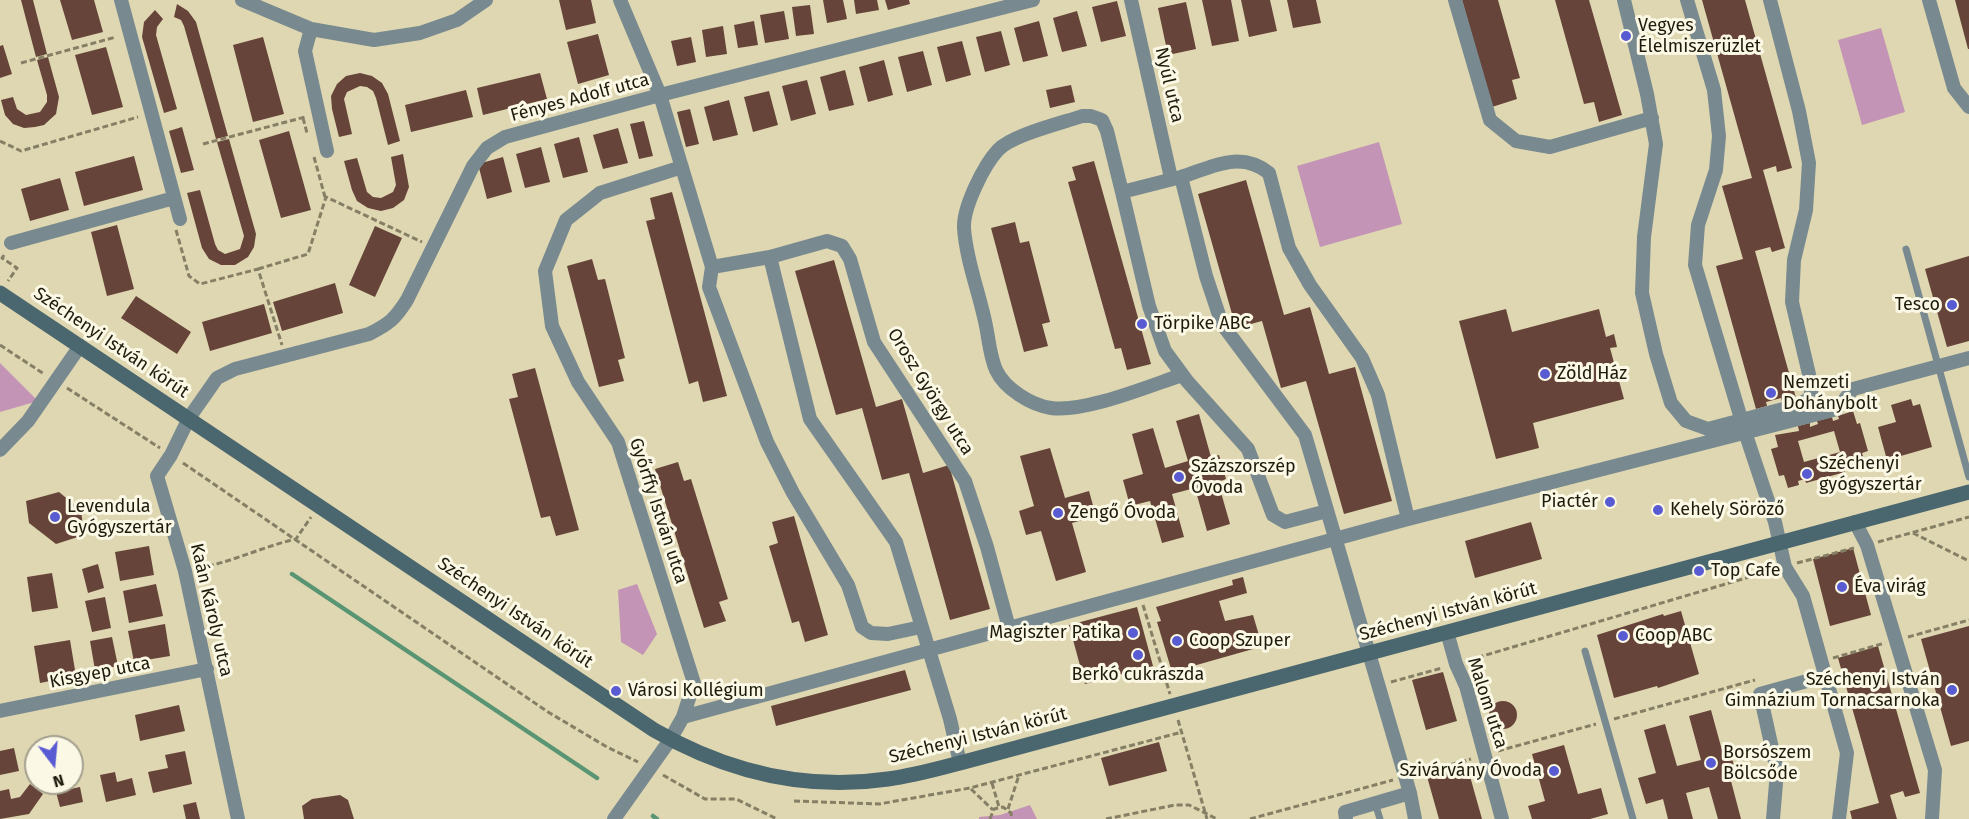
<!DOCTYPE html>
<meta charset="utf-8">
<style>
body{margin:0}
#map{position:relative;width:1969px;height:819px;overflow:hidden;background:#dfd7b1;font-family:"Fira Sans",sans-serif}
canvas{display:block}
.north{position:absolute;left:24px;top:735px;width:60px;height:60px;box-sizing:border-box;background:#fbf8e5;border:2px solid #a3a08f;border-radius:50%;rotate:164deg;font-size:16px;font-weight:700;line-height:24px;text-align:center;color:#1e1b0d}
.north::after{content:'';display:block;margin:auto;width:21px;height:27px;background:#595bd3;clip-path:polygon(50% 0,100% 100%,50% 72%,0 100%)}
</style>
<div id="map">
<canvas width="1969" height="819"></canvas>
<div class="north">N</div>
</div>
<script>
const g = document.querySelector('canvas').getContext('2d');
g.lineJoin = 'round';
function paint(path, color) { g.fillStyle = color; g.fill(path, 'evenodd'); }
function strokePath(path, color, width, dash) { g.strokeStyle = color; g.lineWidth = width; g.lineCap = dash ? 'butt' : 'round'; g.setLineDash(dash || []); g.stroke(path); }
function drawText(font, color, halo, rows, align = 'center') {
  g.font = font + ' "Fira Sans",sans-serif'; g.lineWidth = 6; g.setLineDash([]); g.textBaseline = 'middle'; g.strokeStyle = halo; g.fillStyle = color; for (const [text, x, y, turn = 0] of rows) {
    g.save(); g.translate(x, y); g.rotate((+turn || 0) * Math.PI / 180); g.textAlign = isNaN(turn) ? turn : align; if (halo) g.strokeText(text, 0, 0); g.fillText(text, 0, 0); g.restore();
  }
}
paint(new Path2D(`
 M1881,28L1905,112L1862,125L1838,40Z
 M1379,142L1402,224L1320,247L1297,166Z
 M0,363L38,401L0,412Z
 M637,584L657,634L643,655L621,642L618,590Z
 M1030,805L1037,819H979V817L1000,815Z`), '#c394b5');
strokePath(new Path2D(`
 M292,574L597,778
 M653,816L657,819`), '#599573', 4.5);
paint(new Path2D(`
 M21,0H33L47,54L36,57Z
 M60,0H94L103,32L72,40Z
 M559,0H591L596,23L566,30Z
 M823,0H843L847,19L827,23Z
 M854,0H877L879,10L856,14Z
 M885,0H909L910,4L888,10Z
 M1202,0H1231L1239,41L1212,46Z
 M1241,0H1270L1277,31L1249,37Z
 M1287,0H1316L1321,23L1293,28Z
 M1462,0H1498L1520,78L1512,80L1517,99L1492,107Z
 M1555,0H1589L1622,115L1599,122L1594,102L1584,104Z
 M1702,0H1745L1792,168L1777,172L1776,166L1763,170L1785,248L1772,252L1770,247L1755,251L1796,398L1782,402L1781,398L1766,402L1767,406L1756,409L1716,266L1743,259L1722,186L1752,178Z
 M1955,0H1969V49H1968Z
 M1117,1L1126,36L1101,42L1092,7Z
 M1186,2L1196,49L1168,55L1158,8Z
 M177,4L188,11L196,22L228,136L216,139L184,26L181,20L174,17Z
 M810,5L814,34L796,36L792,7Z
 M155,10L163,19L157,27L156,35L177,109L164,113L142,37L144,22Z
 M784,11L789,39L765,43L760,15Z
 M1077,11L1087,46L1062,52L1053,18Z
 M754,21L758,45L738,48L734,25Z
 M1039,21L1048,56L1023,62L1014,28Z
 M723,26L727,54L706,57L702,30Z
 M1001,31L1010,65L985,72L976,37Z
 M598,34L609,75L578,84L567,42Z
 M263,37L284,114L253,122L233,45Z
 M691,37L696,62L677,66L671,41Z
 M962,41L971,75L946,82L937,47Z
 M3,45L12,74L0,78V46Z
 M106,47L123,107L92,115L75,55Z
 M923,51L932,85L907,92L898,57Z
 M48,57L59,97L56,114L44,125L35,127L24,128L13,124L5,115L1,100L13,97L17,109L26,115L40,112L47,102V95L37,60Z
 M884,60L893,95L868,102L859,67Z
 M845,70L854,105L829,111L820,77Z
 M360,73L372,76L382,83L388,94L400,141L388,145L376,98L373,91L367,87L360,86L347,92L344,99L352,134L339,137L332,109L331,96L337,84L346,76Z
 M540,73L547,99L483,115L477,88Z
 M807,80L816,114L791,121L782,86Z
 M1071,85L1075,102L1050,108L1046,90Z
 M466,90L473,117L411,132L405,105Z
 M769,91L778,125L753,132L744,97Z
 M729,100L738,135L713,141L704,107Z
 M690,109L699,144L686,147L677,112Z
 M644,121L653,156L639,159L630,124Z
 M182,127L194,170L181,173L169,131Z
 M618,128L628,163L603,169L593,135Z
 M289,131L311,210L281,218L259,140Z
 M579,137L588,172L563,178L554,144Z
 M229,139L256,234L254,247L248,257L235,265H221L209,259L202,248L187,193L200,190L215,244L218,250L225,254L240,249L244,236L217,142Z
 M541,147L550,182L525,188L516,154Z
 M403,154L409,187L404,200L393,208L381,211L368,208L357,201L352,190L344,161L357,158L367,192L373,197L381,198L393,192L396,185L391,157Z
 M134,156L143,190L84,206L75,172Z
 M503,157L512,192L487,199L478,164Z
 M1094,161L1151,364L1127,370L1121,348L1115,349L1068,182L1076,180L1072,167Z
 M60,178L69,210L30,221L21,189Z
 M1246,180L1284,315L1310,307L1329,374L1355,367L1392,501L1344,514L1306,381L1281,388L1262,321L1236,328L1198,194Z
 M672,192L727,396L703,402L698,381L689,384L646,221L655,219L650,198Z
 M1015,222L1020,243L1029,241L1050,322L1042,324L1048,346L1024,352L991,228Z
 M117,225L134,289L107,296L91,232Z
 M375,226L402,238L375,297L349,285Z
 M1969,256V341L1947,347L1925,269Z
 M592,259L598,280L605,279L625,358L618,360L624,381L599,387L567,266Z
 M834,260L876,407L902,399L923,473L949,465L990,609L950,620L909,473L882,480L862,408L836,415L795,271Z
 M335,283L343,313L282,331L273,302Z
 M136,296L191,332L177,354L121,318Z
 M264,304L272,333L210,351L202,322Z
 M1506,309L1512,332L1599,309L1606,337L1614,334L1617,347L1610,348L1624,399L1533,423L1539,448L1496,459L1459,321Z
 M535,368L579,530L556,536L550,516L541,518L509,399L518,397L512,374Z
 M1911,399L1913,406L1920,404L1932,447L1887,460L1878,427L1896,422L1891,405Z
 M1853,411L1857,424L1860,423L1868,451L1862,453L1866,466L1851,471L1850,467L1844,468L1845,472L1806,483L1805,479L1798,481L1799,485L1788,488L1784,475L1779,476L1771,449L1778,447L1775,435L1799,431L1798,426L1810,423V427L1818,424L1817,421L1832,417L1833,421L1839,419L1838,416ZM1834,431L1840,452L1804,462L1798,441Z
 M1199,414L1211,457L1219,455L1226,479L1218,482L1230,524L1207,531L1195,488L1172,494L1184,537L1162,543L1150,501L1130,506L1123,480L1143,474L1132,434L1153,428L1165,468L1188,461L1176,421Z
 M1050,448L1065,498L1089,491L1096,516L1072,523L1086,572L1056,581L1041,531L1026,535L1019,511L1034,506L1020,456Z
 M678,462L684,481L691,479L728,599L719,602L726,621L704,628L655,469Z
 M59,492L81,510L84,535L56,544L29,523L26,501Z
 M794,516L828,635L805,642L799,621L792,623L769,546L778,543L772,522Z
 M1531,522L1542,559L1475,578L1465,541Z
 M149,546L154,575L120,581L115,552Z
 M1853,548L1871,615L1830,626L1813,559Z
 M98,564L104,588L88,593L82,569Z
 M52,573L58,608L32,612L27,577Z
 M1243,577L1247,593L1219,601L1225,621L1253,615L1261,642L1252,644L1253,649L1172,672L1157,622L1161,621L1156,607L1233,585L1232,580Z
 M156,584L163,616L129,623L123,591Z
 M105,597L111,628L92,632L85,601Z
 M1137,607L1153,666L1085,684L1069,625Z
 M1681,611L1699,674L1658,688L1657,686L1614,698L1597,635L1663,614L1664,616Z
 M165,624L170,656L134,662L128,631Z
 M1969,626V741L1951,746L1921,639Z
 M112,637L118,666L95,670L90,641Z
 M70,640L76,676L40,683L34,646Z
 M1878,646L1920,793L1905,797L1903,791L1890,795L1897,819H1852L1850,811L1879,803L1838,658Z
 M905,670L911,690L776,726L771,706Z
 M1443,672L1457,721L1426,730L1412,680Z
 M1489 715a14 14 0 1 1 28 0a14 14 0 1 1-28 0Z
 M179,705L185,731L140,741L135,715Z
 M1711,710L1723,754L1730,752L1738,779L1731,781L1741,819H1718L1709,787L1686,793L1693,819H1668L1663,799L1646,804L1638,778L1656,773L1644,730L1665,724L1677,766L1701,760L1689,716Z
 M1159,742L1167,771L1109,786L1101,758Z
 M1564,745L1578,794L1601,788L1608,814L1590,819H1532L1528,806L1545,801L1532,754Z
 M14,748L19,771L0,775V751Z
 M185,751L192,784L153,793L148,772L168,768L165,755Z
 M1466,762L1482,819H1439L1426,773Z
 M115,772L117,782L132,778L136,795L106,802L100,775Z
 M30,784L43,794L29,814L0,819V791L9,789L11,799L20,797Z
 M80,787L83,802L60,807L56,792Z
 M340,795L348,800L354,819H304L302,806L312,799Z
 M196,802L200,819H186L183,805Z`), '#664439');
strokePath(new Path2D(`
 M21,63L116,37
 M303,118L307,133
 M0,141L21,151L138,117
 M203,144L305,117
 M314,157L325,197
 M176,230L189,276L200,284L258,269L282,345
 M4,255L2,258L17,268L8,281
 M258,269L308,254L326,197L422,242
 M0,345L44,374
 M67,388L160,448
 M183,463L548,712L607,747L638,762
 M1913,533L1969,561
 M1878,542L1969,517
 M1797,563L1854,548
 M199,568C232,562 262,547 296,539L311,517
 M1143,605L1170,694
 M1908,637L1969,620
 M1833,658L1885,643
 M1469,660L1773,570
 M1391,682L1442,668
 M1614,719L1755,680
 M1178,720L1207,819
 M1498,751L1596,724
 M1417,774L1471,759
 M663,775L705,799H736L777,819
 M992,783L999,807
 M971,789L993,810
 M794,801L879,804L970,788L1182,732
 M1008,809L1019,775
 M990,819L994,809L1003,807L1011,813L1012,819
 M1106,819L1175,805H1189L1217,819
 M1250,819L1393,780`), '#857f65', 3, [6, 3]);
strokePath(new Path2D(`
 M1906,249L1969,477
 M1585,651L1633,819
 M1375,803L1380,819`), '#788a90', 7);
strokePath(new Path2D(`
 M121,0L180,219
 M242,0L311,29L374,40L420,33L457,20L486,0
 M620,0L660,95L712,267L709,287L767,442L793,493L848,585L862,627L871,633L888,634L921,627
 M1131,0L1171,178
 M1455,0L1490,120L1516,141L1550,147L1652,118
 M1624,0L1647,94L1656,144L1644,237L1642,293L1656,354L1671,403L1686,421L1708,429L1798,405L1810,398L1812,387L1792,302L1794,260L1806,210L1809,163L1799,111L1770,0
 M1687,0L1714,90L1719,136L1716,170L1698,225L1695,265L1745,432L1775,522L1785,567L1803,596L1847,753L1839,819
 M1929,0L1954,88L1969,107
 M311,29L305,51L327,151
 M1181,177C1212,167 1240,150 1269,173L1289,248L1310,285L1362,358L1378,395L1408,519
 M1122,192L1107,131L1102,120L1091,116H1082C1062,123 1012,135 998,150C984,165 963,207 964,228C966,260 980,295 986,326C989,341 990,356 996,370C1005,389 1031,405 1051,408C1084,413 1149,386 1182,375
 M11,243L174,198
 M770,257L827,241L842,246L850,259L874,342L965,481L987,547L1009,628
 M712,267L770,257L810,419L896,542L950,719L960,763
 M0,450L28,421L80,346
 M1327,511L1285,522L1273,515L1248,449L1187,381L1165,351L1149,306L1122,192L1181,177L1206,276L1222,324L1305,435L1410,793L1415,819
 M1855,522L1867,545L1935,770L1932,819
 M1447,632L1456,664L1466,686L1502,819
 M0,711L207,669
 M683,717L1408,519L1837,409L1853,389L1969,358
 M238,819L185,571L157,476L171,455L189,418L217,378L235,369L369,334C389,324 395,319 407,300L473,166L487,148L505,137L660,95L1033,0
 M614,819L670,740L683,717L694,683L618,442L578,382L552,326L545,271L566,220L600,193L682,167
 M1346,819L1345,812L1410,793
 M1773,819L1777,771L1760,694L1825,676`), '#788a90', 14);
strokePath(new Path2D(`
 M0,293L654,730C727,772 805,791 888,779C912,776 937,769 960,763L1969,492`), '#4a666e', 15);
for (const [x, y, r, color] of [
 [1626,36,6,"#595bd3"],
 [1952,305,6,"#595bd3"],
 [1142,324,6,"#595bd3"],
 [1545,374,6,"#595bd3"],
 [1771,393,6,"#595bd3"],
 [1807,474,6,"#595bd3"],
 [1179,477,6,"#595bd3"],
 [1610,502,6,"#595bd3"],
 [1658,510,6,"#595bd3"],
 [1058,513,6,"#595bd3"],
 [55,517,6,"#595bd3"],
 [1699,571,6,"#595bd3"],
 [1842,587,6,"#595bd3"],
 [1133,633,6,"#595bd3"],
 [1623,636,6,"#595bd3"],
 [1177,641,6,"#595bd3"],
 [1138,655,6,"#595bd3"],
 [1952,690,6,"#595bd3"],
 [616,691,6,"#595bd3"],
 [1711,763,6,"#595bd3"],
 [1554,771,6,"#595bd3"]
]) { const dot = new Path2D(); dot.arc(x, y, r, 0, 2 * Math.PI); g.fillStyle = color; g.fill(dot); strokePath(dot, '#fbf8e5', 2); }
drawText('18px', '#1e1b0d', '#fbf8e5', [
 ["Vegyes",1638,26],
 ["Élelmiszerüzlet",1638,47],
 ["Tesco",1940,305,"right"],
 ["Törpike ABC",1154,324],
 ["Zöld Ház",1557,374],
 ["Nemzeti",1783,383],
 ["Dohánybolt",1783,404],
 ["Széchenyi",1819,464],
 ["gyógyszertár",1819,485],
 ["Százszorszép",1191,467],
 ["Óvoda",1191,488],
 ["Piactér",1598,502,"right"],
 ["Levendula",67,507],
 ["Gyógyszertár",67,528],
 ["Kehely Söröző",1670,510],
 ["Zengő Óvoda",1070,513],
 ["Top Cafe",1711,571],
 ["Éva virág",1854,587],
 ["Magiszter Patika",1121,633,"right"],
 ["Coop ABC",1635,636],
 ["Coop Szuper",1189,641],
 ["Berkó cukrászda",1138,675,"center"],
 ["Széchenyi István",1940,680,"right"],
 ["Gimnázium Tornacsarnoka",1940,701,"right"],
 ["Városi Kollégium",628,691],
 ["Borsószem",1723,753],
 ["Bölcsőde",1723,774],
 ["Szivárvány Óvoda",1542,771,"right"]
], 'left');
drawText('18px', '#1e1b0d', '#fbf8e5', [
 ["Nyúl utca",1169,85,77],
 ["Fényes Adolf utca",580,98,-15],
 ["Széchenyi István körút",111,343,34],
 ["Orosz György utca",930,392,58],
 ["Győrffy István utca",658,511,72],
 ["Kaán Károly utca",211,610,77],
 ["Széchenyi István körút",1448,612,-15],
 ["Széchenyi István körút",515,613,34],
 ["Kisgyep utca",100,673,-11],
 ["Malom utca",1487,703,72],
 ["Széchenyi István körút",978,736,-14]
]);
</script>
